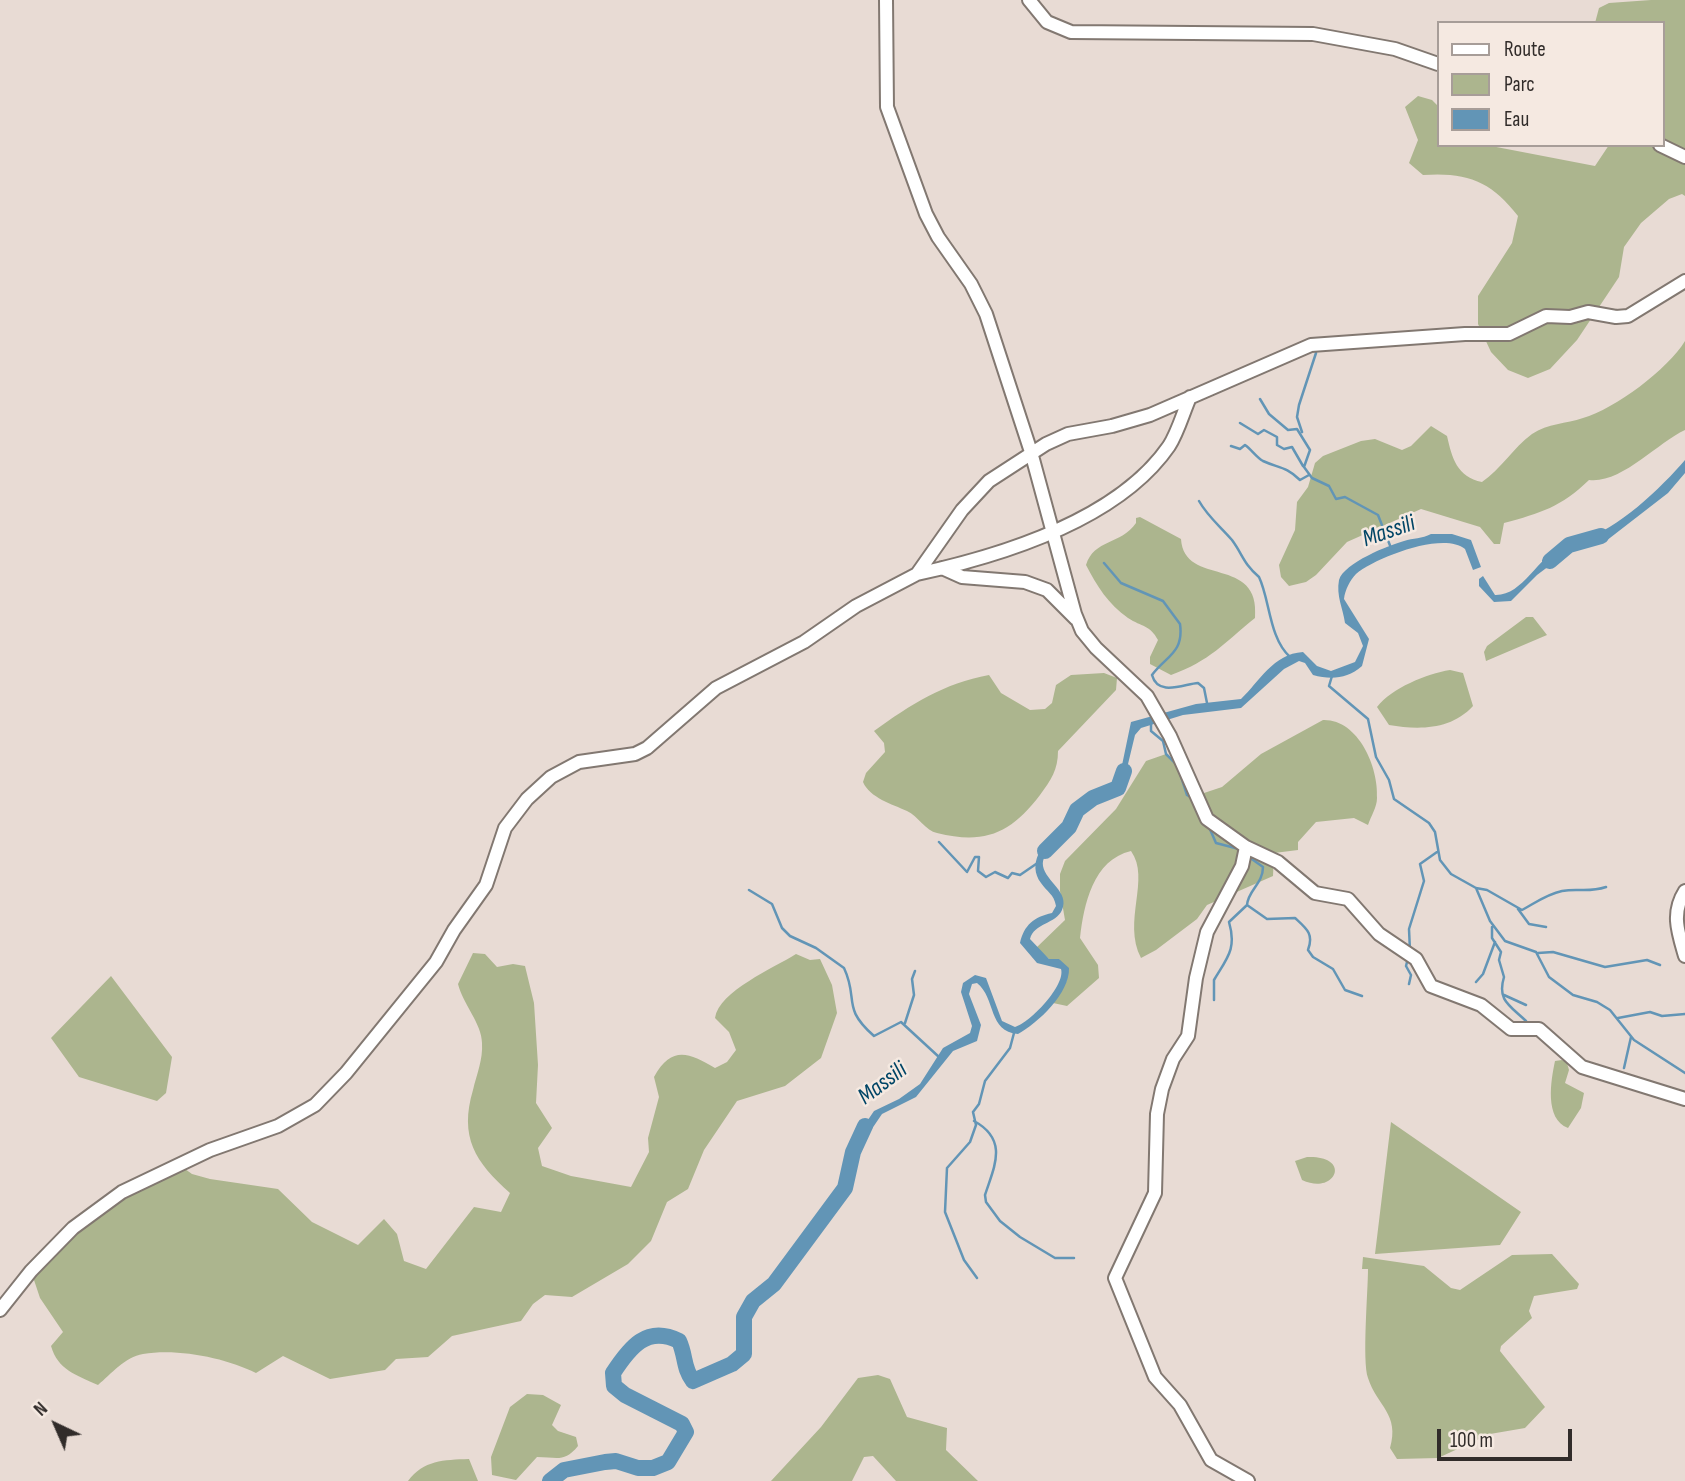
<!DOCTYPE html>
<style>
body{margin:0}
#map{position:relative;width:1685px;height:1481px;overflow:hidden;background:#e8dbd4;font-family:"Sofia Sans Condensed",sans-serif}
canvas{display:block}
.legend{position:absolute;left:1437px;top:21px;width:228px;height:126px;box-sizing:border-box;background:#f5e9e1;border:2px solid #a79d98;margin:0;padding:9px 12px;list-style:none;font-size:21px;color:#312c2a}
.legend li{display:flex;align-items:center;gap:14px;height:35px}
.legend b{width:35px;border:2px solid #a79d98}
.north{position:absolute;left:21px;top:1390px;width:70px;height:70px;-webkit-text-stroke:5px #f5e9e1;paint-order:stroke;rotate:316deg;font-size:19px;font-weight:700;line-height:28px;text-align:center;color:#312c2a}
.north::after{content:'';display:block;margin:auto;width:24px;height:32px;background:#312c2a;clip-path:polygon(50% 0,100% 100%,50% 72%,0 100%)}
.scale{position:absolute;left:1437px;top:1429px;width:135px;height:32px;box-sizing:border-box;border:4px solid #312c2a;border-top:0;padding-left:9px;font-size:21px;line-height:24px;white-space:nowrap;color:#312c2a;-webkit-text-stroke:5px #f5e9e1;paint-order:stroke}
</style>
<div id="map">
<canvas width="1685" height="1481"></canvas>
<ul class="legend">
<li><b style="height:9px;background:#fff"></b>Route</li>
<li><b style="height:19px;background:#acb58e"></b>Parc</li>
<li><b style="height:19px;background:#6295b6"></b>Eau</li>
</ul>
<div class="north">N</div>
<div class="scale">100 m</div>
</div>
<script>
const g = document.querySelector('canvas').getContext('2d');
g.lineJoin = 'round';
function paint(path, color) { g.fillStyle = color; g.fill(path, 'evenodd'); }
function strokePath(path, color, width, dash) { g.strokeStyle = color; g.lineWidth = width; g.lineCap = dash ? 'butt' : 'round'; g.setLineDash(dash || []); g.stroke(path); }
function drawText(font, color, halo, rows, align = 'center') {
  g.font = font + ' "Sofia Sans Condensed",sans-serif'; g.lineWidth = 5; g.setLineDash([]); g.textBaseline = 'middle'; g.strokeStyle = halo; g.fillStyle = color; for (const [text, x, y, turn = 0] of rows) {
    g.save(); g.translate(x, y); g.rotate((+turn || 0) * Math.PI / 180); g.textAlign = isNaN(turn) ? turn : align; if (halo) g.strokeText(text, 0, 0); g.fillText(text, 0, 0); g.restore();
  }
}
paint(new Path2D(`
 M1651,0H1685V196L1682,194L1669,199L1641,223L1624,247L1619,277L1577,340L1550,369L1528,378L1508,370L1491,352L1478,324V296L1512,243L1518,216C1491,181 1467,172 1423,175L1409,163L1418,140L1405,107L1418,96L1432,100L1438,106V145H1486L1595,166L1609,145H1662V23H1595L1599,8L1609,3Z
 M1685,341V430C1657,443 1621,484 1589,480C1561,507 1541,513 1504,523L1500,544H1494L1480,527L1421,509L1347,542L1316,575L1306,582L1289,586L1281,577L1279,565L1295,530L1297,502L1308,487L1315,463L1323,456L1361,441L1375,439L1402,450L1411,446L1431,426L1447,436C1452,458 1457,477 1482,482C1501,469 1513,448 1532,434C1548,423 1566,424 1583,418C1615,409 1668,369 1685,341Z
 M1140,517L1181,539C1184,588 1261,554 1255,618C1224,643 1210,661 1171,675L1150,664V657L1158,640C1150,625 1142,627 1128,618C1108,604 1097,586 1086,565C1094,539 1121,545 1136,523V518Z
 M1526,617H1533L1547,635L1486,661L1484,652L1487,646Z
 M1450,670L1463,673L1473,706C1451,730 1419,730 1389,725L1377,707C1392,688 1426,674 1450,670Z
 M1104,673L1117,678L1116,690L1058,751C1058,770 1051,780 1040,795C1011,833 985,845 937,833C926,831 918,816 907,811C892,804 870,798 863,782L866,773L885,752L884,743L874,731C910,705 944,683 989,675L1001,693L1030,710L1045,709L1052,703L1056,685L1071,675Z
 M1323,720C1358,719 1379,767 1377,798C1377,807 1371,816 1368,825L1354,818L1316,822L1298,842V850L1274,853L1273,876L1207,905L1197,919L1156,950L1141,958C1122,921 1151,879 1131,851C1093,860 1084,904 1080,938L1098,965L1099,978L1067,1006L1053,1003L1067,980L1059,959H1049L1036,948L1065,920L1060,891V874L1065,861L1116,809L1146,761L1166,754C1170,759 1176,762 1178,766C1185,777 1180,790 1192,797L1222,787L1261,754Z
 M473,953L485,954L497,967L513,964L525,966L534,1003L538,1065L536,1103L552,1128L538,1148L542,1166L571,1176L631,1187L649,1152L648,1138L659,1097L654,1077C672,1045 689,1053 715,1068L727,1062L736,1050L729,1032L715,1018C719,991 774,968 796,954L810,960L820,959L832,985L837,1013L821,1058L785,1086L737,1101L704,1150L688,1189L667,1202L651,1241L628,1264L572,1297L545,1295L533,1304L521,1321L452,1336L428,1357L396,1359L385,1370L330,1379L283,1356L256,1373C226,1358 178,1348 143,1354C125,1357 111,1374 98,1385C76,1375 58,1370 51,1346L63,1332L40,1298L31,1271L73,1228L178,1164L192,1174L210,1179L278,1189L312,1222L358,1245L384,1219L397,1234L404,1261L426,1269L474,1207L501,1212L510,1193C475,1162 459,1137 473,1090C477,1073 483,1060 482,1043C482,1024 463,1004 458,984Z
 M111,976L172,1057L166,1093L157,1101L79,1077L51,1038Z
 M1562,1060L1567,1063L1569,1070L1565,1083L1584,1093L1581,1108L1568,1128C1544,1119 1551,1080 1555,1061Z
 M1391,1122L1521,1212L1500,1245L1375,1254Z
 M1307,1157C1353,1155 1336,1196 1302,1180L1295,1161Z
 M1552,1254L1579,1284L1577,1289L1534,1296L1529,1311L1532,1318L1501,1346L1500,1351L1545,1407L1525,1428L1490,1434L1438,1458L1397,1459L1390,1448C1400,1414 1377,1406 1368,1378C1362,1361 1368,1292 1368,1269H1362L1363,1257L1424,1266L1451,1288L1460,1290L1512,1255Z
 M878,1375L890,1379L907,1417L947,1428L946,1450L978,1481H896L873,1456L864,1457L852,1481H771L821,1427L858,1378Z
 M527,1394L543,1395L561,1405L552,1425L558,1431L576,1437L578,1446C564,1463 557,1457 537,1457L516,1480L492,1475L491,1457L510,1407Z
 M469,1459L478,1481H408C424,1460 443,1460 469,1459Z`), '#acb58e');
paint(new Path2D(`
 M1685,460V473L1668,493L1606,541H1583V539C1616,531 1662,487 1685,460Z
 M1431,534H1452L1471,540L1481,567L1473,570L1465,549C1443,531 1375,558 1356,574C1350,580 1345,590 1344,599L1369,639L1362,666C1347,679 1331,680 1313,675L1305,663L1299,661L1284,669L1241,708L1183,715L1141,728L1135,735L1122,789L1117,791L1113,787L1121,770L1131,722L1196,704L1241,699C1260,681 1273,654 1303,652L1317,666L1331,671L1355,662L1363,646L1358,633L1345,623C1343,608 1336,596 1339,580C1344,563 1389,545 1404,541C1413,538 1422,539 1431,534Z
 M1562,547L1569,551L1537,575L1511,601L1494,602L1479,586V579L1483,576L1495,595C1523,596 1537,557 1562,547Z
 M1058,832C1061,846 1041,851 1043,866C1046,882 1070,892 1062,910C1056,924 1034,923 1030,939L1049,959H1059L1069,968C1070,993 1038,1023 1018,1034C988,1032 996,998 977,983L972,984L969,994L981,1025L977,1041L953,1051L916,1097L882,1114L861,1145L853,1142L874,1111L899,1099L920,1084L943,1048L970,1033L972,1026L961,992L963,983L975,975L986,978L1002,1021L1015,1027C1030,1023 1066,985 1061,969L1037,963L1020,943C1024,925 1034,917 1052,913L1056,906C1054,894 1047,892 1041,883C1027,864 1042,843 1058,832Z`), '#6295b6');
strokePath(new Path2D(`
 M1260,399L1269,414L1288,430L1297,429L1310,450L1304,467L1312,478L1329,486L1336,499L1345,497L1378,515L1391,548
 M1240,423L1258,434L1264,430L1277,437V445L1284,449L1292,447L1303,466
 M1302,432L1297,417L1299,405L1316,353
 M1231,446L1240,449L1245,445C1252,450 1256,457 1263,461C1278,468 1286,466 1300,480L1309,475
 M1199,501C1208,517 1220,526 1232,540C1243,555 1243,563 1259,577C1270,600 1269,638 1290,657
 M1104,563L1121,583L1163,601L1180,624C1184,653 1166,656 1152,675C1158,697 1184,684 1198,683L1204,688L1207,703
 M1332,676L1329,686L1368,719L1376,757L1389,780L1394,799L1429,823L1435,832L1440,860L1451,874L1476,888L1490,921L1505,941L1536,952L1549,977L1573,995L1597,1002L1610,1010L1634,1040L1685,1073
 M1151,723V731L1163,741L1166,754L1177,765
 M1179,770L1187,795L1192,798
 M1209,827L1216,843L1239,849
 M939,842L967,872L975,857H979L978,871L986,877L995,872L1008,878L1012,873L1020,875L1039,862
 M1249,857L1263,867C1263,884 1248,890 1247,905L1267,919L1295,918C1307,929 1314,934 1308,950L1313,957L1333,969L1345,990L1362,996
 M1476,888L1487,890L1522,910C1535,903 1547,894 1562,891C1579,888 1588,893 1606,887
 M749,890L772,904L782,928L790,936L816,948L844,968C859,1000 841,1007 874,1036L901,1022L939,1057
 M1518,909L1529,924L1546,927
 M1492,927V938L1501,952L1499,960L1504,977C1497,1000 1509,1005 1526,1021
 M1410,951L1409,929L1424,881L1420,864L1437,852
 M1538,953L1553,952L1605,967L1647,960L1660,965
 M1408,958L1406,966L1411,975L1409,984
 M1476,982L1483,974L1495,942
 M1504,995L1526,1005
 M1214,1000V980C1227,958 1237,949 1229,922L1247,905
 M1618,1018L1650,1012L1662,1016L1685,1014
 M905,1023L914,995L912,979L915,971
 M1624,1068L1631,1037
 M974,1121C1009,1140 994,1167 985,1195L986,1202L1000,1221L1020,1237L1055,1258H1074
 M977,1278L964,1260L945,1212L947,1168L970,1142L976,1125L973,1112L979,1104L985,1081L1010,1048L1014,1033`), '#6295b6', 2.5);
strokePath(new Path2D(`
 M1550,561L1569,545L1601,536
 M1045,851L1069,827L1077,810L1093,798L1118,788L1124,771
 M550,1481L564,1470L605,1462L616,1461L638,1468H653L668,1462L686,1432L682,1424L625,1395L614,1386L613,1373C630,1347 647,1325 679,1341C686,1356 683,1368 693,1381L732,1364L744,1354V1317L753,1301L774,1284L845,1188L853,1152L865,1126`), '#6295b6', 16);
const minor = new Path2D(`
 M886,0L887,107L926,214L938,237L971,284L986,314L1031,452L1075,614L1082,631L1096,648L1147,696L1170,736L1207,819L1246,847L1278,862L1315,893L1348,899L1379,934L1416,959L1431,986L1481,1005L1511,1029H1539L1582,1067L1685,1099
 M1029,0L1047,22L1071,32L1313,34L1395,49L1438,64
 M1660,145L1685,157
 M942,568L962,577L1025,582L1047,590L1076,619
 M917,574C1000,556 1118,520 1169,446C1178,432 1183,413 1190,397
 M1246,847L1242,866L1207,932L1196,978L1188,1036L1173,1059L1162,1089L1157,1114L1155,1193L1115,1278L1155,1377L1180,1405L1211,1460L1248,1481
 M1685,891C1671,913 1678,932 1685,956
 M0,1310L31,1271L73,1228L122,1192L210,1150L278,1126L315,1105L346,1073L436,962L454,930L486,885L505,828L527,799L551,777L579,762L635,754L647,748L716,688L804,642L856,606L917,574L962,510L989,481L1046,444L1068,434L1112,426L1150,415L1311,345L1465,334H1509L1546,316L1570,317L1588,312L1616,317L1628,316L1685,281`);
strokePath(minor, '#827871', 16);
strokePath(minor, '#fff', 12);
drawText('italic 24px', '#004566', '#f5e9e1', [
 ["Massili",1389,532,-19],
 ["Massili",883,1084,-37]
]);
</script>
